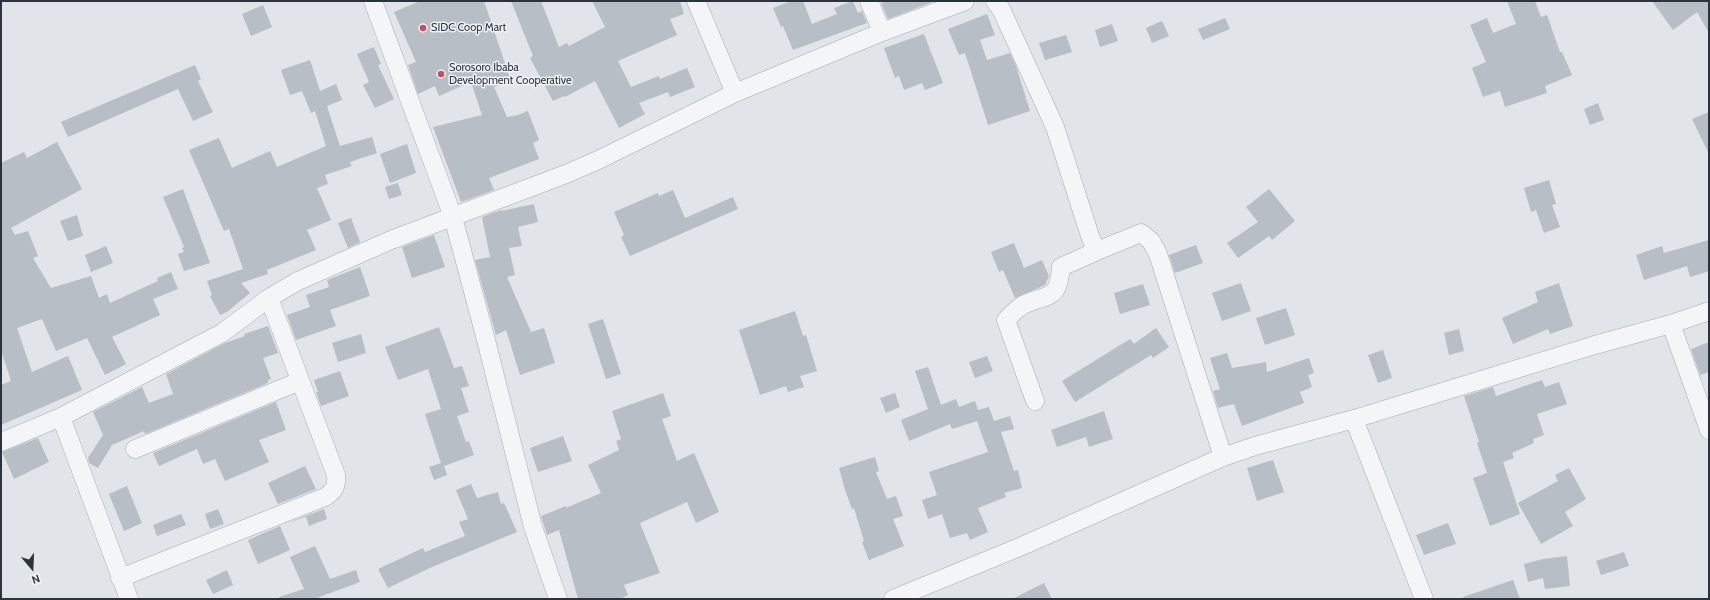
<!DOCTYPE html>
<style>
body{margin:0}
#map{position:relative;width:1710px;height:600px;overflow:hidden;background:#e1e4e9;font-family:Cabin,sans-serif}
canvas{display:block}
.frame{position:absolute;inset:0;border:2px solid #2a333f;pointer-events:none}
.north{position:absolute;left:12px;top:548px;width:40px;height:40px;-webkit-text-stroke:3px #f0f3f6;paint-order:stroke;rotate:161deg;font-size:11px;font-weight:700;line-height:16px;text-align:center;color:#2a333f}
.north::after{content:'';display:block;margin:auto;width:14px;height:18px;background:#2a333f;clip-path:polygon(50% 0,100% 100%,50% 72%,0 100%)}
</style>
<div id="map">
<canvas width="1710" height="600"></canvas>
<div class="frame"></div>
<div class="north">N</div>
</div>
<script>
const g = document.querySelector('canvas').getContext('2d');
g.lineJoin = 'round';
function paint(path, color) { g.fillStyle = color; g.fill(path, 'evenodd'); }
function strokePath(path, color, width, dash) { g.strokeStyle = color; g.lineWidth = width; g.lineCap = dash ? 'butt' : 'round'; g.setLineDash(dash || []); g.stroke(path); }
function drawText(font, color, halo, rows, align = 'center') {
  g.font = font + ' Cabin,sans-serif'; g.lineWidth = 3; g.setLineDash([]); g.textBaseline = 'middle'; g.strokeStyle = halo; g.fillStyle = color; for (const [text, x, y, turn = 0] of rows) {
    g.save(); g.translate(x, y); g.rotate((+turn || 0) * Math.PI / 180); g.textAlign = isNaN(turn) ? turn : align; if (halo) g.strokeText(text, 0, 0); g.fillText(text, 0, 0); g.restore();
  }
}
paint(new Path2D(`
 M420,1H484L511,81L494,87L507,117L518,115L528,111L539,140L533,143L539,159L489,178L494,190L461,202L433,127L482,115L471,82L439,96L435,86L418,94L408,65L416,62L394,12Z
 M511,1H541L559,47L567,43L569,46L605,27L592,1H680L684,14L670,19L677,35L618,61L631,87L659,76L660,79L687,68L695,87L670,97L668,92L639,103L645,114L619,128L595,81L565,97L564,96L553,101L530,58L533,56Z
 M791,1H803L812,24L837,14L834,8L853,1L858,13L862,11L867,23L793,50L783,26L781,27L773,8Z
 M887,1H935L888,19L881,3Z
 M1507,1H1535L1541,17L1547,15L1560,52H1562L1572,75L1545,86L1547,93L1505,107L1500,91L1483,97L1472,68L1486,62L1470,25L1487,18L1493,33L1516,24Z
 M1652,1H1709V33L1697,12L1673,30Z
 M263,5L272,27L251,36L242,14Z
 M987,14L995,35L980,40L987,60L1010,53L1016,66L1030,111L988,125L965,53L959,55L948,29Z
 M1225,18L1230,29L1203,40L1198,29Z
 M1162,21L1169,36L1152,43L1146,28Z
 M1112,24L1118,41L1100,47L1095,30Z
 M924,34L943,83L925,90L922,83L904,90L899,76L895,78L884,48Z
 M1066,35L1072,52L1045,60L1039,43Z
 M374,47L381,64L378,65L394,99L375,108L363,85L369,82L357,54Z
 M310,60L320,91L336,84L342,100L327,106L340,146L372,137L377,153L350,162L352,166L325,175L328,184L317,188L331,220L307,230L316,250L267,270L268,274L241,283L250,293L227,312L220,315L210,296L212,295L207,281L243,269L229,229L224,231L189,150L219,138L232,168L270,151L277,167L326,146L315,111L311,113L302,91L290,95L281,70Z
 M195,65L201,79L198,81L213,112L193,121L178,89L68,137L61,122Z
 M1598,103L1604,120L1590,125L1584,109Z
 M1709,112V154L1692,119Z
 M57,142L82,189L11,228L15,235L28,231L38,256L33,258L51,288L91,276L99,298L107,294L110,303L158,281L157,278L171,272L178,289L153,299L160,315L112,337L126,364L105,375L87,338L56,351L42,319L17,328L32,372L68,356L82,390L1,425V385L11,381L1,350V163L24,152L27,158Z
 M407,144L416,173L390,183L380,154Z
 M1549,180L1556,204L1552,205L1560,227L1544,233L1536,210L1531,212L1524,188Z
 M398,183L402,195L389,199L385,187Z
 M183,189L210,263L184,271L178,254L184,252L182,248L184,247L163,197Z
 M1269,189L1295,221L1272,240L1269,236L1238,258L1227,243L1258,222L1246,207Z
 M673,190L685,218L733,197L738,209L630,256L621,237L624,235L614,212L658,193L659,196Z
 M534,204L538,222L518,227L522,246L509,248L515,275L507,277L531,332L544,328L555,363L520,375L506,330L496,335L475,260L490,257L482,217L501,210V211Z
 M77,215L83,236L68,241L60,221Z
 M351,218L360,242L348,248L338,223Z
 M434,235L445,267L412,278L402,247Z
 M1709,240V271L1690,277L1687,266L1644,280L1636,255L1662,246L1664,253Z
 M1014,243L1024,268L1042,260L1049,276L1045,285L1015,298L1003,270L999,272L991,252Z
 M1196,245L1203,263L1175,273L1169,255Z
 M106,246L113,263L91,272L85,255Z
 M360,267L370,296L330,310L336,326L296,340L287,315L310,307L306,295L329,287L327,280Z
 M1241,283L1251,311L1222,321L1212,293Z
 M1559,283L1573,326L1550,334L1548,329L1513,344L1502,318L1538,302L1535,292Z
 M1143,284L1150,305L1120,314L1114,293Z
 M1286,308L1295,335L1265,345L1256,318Z
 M795,311L803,336L806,335L817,371L800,376L804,387L788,392L786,386L760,395L739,330Z
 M603,319L621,374L606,379L588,324Z
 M268,326L278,353L263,358L271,379L268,380V383L145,434L144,431L112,445L98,468L89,463L88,458L103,435L93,412L142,387L149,403L173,394L166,374L225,343L245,336L244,334Z
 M439,327L454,368L462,366L469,386L461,388L469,412L457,416L466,442L469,441L474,455L444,466L447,475L434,480L429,467L441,463L425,414L441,409L428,369L398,380L385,347Z
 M1156,328L1169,347L1153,358L1151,355L1075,402L1062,381L1130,339L1134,344Z
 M1459,329L1464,351L1449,355L1444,333Z
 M361,334L366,353L338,362L332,343Z
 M1709,342V372L1700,375L1691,349Z
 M1383,350L1392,378L1378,383L1368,355Z
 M1227,353L1232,368L1266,362L1267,372L1309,358L1314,373L1308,375L1312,387L1300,392L1304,403L1242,426L1234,404L1218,408L1213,391L1220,389L1210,358Z
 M987,356L993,371L975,378L969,362Z
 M928,367L941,405L956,399L959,407L975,401L978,410L989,407L994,421L1010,416L1014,429L1001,432L1014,471L1018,470L1022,488L1004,493L1006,497L978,508L988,532L970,540L967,533L950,538L942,514L928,519L922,500L937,495L929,472L988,452L977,421L952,429L950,424L909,441L901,420L928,409L915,371Z
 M340,371L349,396L321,406L316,392H318L314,380Z
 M1542,380L1545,387L1559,382L1567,404L1537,414L1544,435L1533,439L1534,443L1512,453L1514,458L1503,462L1520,514L1490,526L1473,478L1487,473L1477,443L1479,442L1464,396L1493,387L1496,396Z
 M663,393L671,416L662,419L677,461L694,453L719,512L696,523L687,502L640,523L660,573L624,585L628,595L620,599H578L559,530L547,535L541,516L566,506V508L601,493L588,465L619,450L616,441L621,439L612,411Z
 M895,393L900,407L886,413L880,398Z
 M276,402L286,430L259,440L269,462L225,481L215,459L203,464L197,449L159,466L153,453Z
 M1104,411L1113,439L1089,447L1086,437L1057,447L1051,430Z
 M563,436L572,461L538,472L530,448Z
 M38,438L49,462L14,479L2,452Z
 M875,457L879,471L876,472L887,499L896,496L903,516L893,519L904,546L869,560L862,542L864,541L854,508L852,509L845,490L839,468Z
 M1273,460L1284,492L1257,501L1247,468Z
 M305,466L316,489L278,504L268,483Z
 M1569,468L1586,499L1565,512L1573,526L1541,544L1518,503L1558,481L1555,475Z
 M471,484L477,498L498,492L501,504L504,503L517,532L432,567L388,588L378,569L423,548L425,552L465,536L459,522L468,519L456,490Z
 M127,486L142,523L124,531L109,494Z
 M218,509L224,524L210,529L205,514Z
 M324,509L327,519L309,526L306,517L287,523Z
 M181,514L186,525L157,536L153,525Z
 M1448,523L1456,544L1424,555L1416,535Z
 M280,526L290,550L258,564L248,540Z
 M315,546L330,579L356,570L360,582L314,599H280L279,597L304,589L290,557Z
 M1624,552L1629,566L1601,575L1596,561Z
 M1567,556L1570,586L1545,589L1543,578L1528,582L1524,564L1543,559Z
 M227,570L233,585L213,594L206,580Z
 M1513,580L1520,599H1463V597Z
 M1044,583L1052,599H1012Z`), '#b8bec5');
const street = new Path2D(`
 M373,1L453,217L485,336L533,527L558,599
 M696,1L735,93
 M869,1L882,32
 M995,1L1001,9L1055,127L1091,239L1097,251L1141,233L1151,241L1158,254L1223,457
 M1671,324L1709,430
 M1035,401L1006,320C1011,315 1018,307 1025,304C1051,293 1058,300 1061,267L1097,251
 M61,417L129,599
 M1354,419L1424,599
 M1,442L61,417L222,333L269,298L298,281L391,240L566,174L596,161L735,93L882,32L965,1
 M135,449L300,381
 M120,578L325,497C334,491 337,487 336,475L269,298
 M893,599L1022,546L1223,457L1255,446L1354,419L1595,345L1671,324L1709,311`);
strokePath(street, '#a6abb3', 19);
strokePath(street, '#f3f5f7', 18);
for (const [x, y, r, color] of [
 [423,28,4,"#c74d63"],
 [441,74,4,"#c74d63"]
]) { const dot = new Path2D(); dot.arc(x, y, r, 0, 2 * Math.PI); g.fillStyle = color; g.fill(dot); strokePath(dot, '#f0f3f6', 1.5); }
drawText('11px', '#2a333f', '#f0f3f6', [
 ["SIDC Coop Mart",431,28],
 ["Sorosoro Ibaba",449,68],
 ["Development Cooperative",449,81]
], 'left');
</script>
